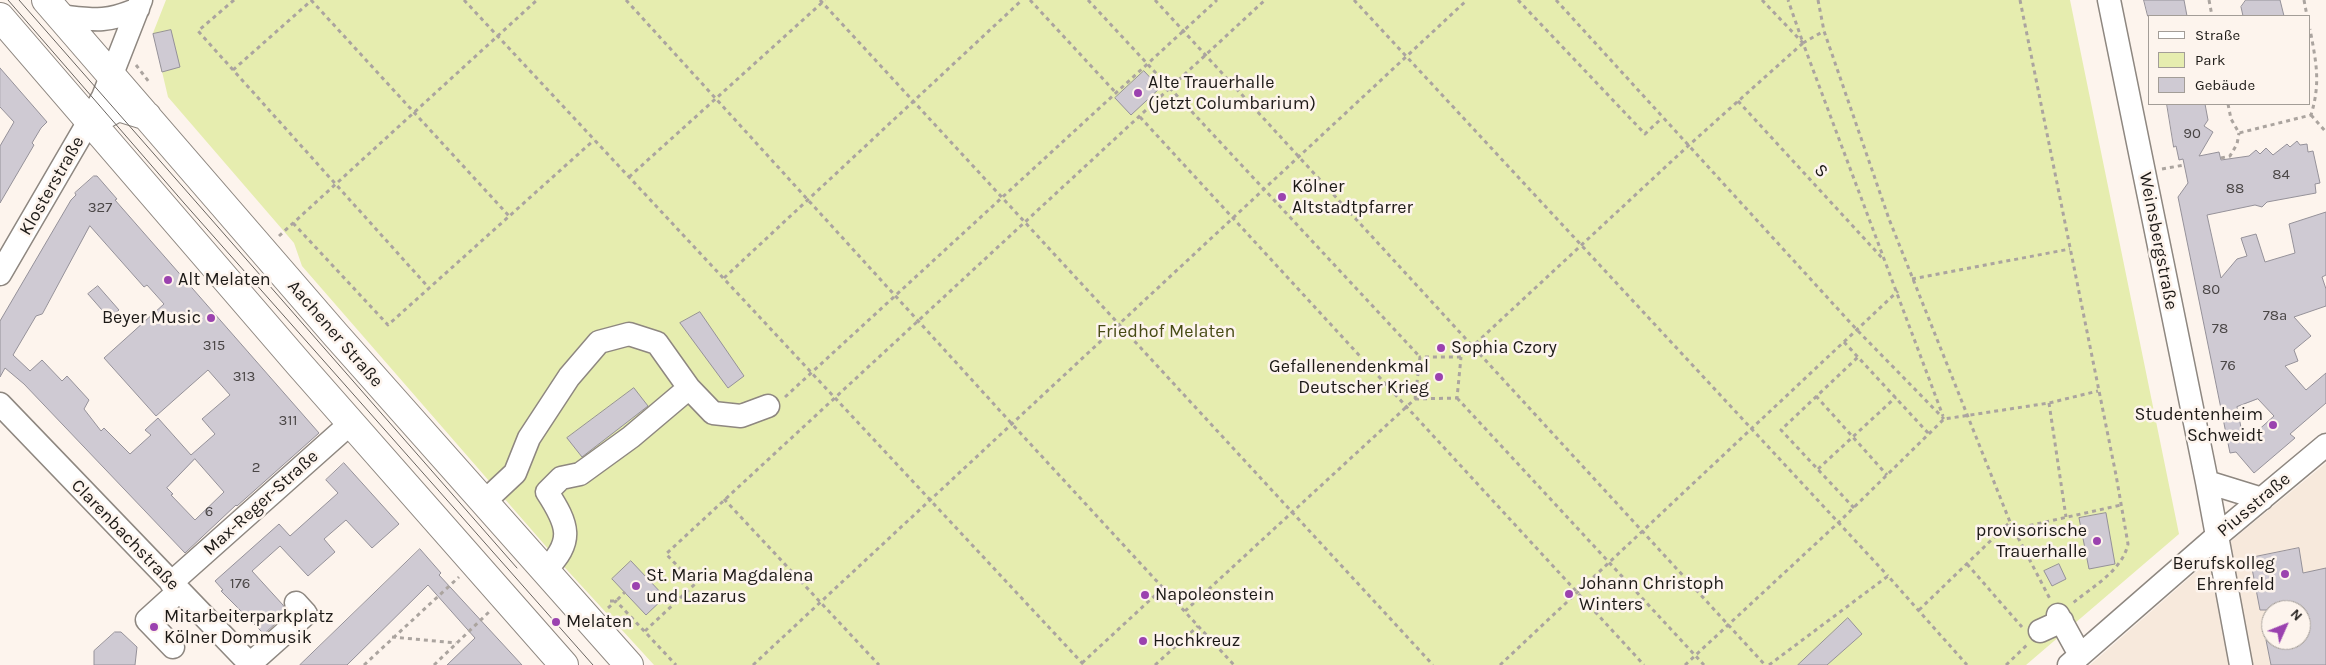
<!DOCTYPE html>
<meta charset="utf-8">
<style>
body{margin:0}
#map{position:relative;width:2326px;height:665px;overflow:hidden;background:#fdf4ed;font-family:Karla,sans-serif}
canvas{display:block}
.legend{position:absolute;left:2148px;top:15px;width:162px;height:90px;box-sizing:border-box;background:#fdf4ed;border:1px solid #a39d97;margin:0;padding:6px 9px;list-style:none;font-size:15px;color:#1d1a17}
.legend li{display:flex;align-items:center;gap:10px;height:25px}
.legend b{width:25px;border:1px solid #a39d97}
.north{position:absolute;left:2261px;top:600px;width:50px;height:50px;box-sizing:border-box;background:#fdf4ed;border:1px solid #a39d97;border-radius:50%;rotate:46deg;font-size:14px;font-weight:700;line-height:20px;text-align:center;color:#1d1a17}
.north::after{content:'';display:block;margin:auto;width:18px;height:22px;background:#9b42af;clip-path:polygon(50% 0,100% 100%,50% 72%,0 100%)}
</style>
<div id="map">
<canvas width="2326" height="665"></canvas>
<ul class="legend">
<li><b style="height:6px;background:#fff"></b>Straße</li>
<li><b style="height:14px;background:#e6edaf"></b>Park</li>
<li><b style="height:14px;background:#cfcad3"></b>Gebäude</li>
</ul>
<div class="north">N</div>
</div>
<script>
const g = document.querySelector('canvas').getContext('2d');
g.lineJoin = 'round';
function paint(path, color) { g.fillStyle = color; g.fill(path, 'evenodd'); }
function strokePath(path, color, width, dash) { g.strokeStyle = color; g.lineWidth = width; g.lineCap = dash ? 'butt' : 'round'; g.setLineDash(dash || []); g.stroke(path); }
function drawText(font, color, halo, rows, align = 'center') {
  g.font = font + ' Karla,sans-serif'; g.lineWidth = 5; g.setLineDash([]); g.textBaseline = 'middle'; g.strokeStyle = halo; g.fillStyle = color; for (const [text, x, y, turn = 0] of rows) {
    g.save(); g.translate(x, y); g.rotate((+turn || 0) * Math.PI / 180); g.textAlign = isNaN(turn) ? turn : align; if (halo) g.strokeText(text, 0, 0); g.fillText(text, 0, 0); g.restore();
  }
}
paint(new Path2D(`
 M2326,463V665H2090L2236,537ZM2271,610H2301V640H2271Z`), '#f7e9dc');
paint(new Path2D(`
 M166,0H2070L2179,534L2026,665H654L557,559L302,266L294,243L168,97L153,33Z`), '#e6edaf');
const building = new Path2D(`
 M2144,0H2184L2187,16H2148Z
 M2246,0H2280L2284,16H2243L2241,7Z
 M171,30L180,67L162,72L153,34Z
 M0,68L47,122L41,128L32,143L34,145L0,203V146L14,122L0,107Z
 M1144,71L1160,88L1131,115L1115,98Z
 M2167,104H2205L2208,120L2204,126L2213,132L2199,156L2219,152L2221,160L2249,156L2256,150L2260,154L2266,148L2273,155L2287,144L2290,147L2297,141L2300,145L2307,144L2308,152L2313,151L2320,183L2315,184L2316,193L2267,202L2262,207L2255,205L2207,215L2221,278L2237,259L2247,256L2241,238L2256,234L2265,262L2295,253L2289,224L2326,212V275L2322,277L2326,289V306L2294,317L2311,336L2294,350L2298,361L2285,366L2306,390L2326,373V403L2290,434L2295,438L2254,473L2236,452L2230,453L2178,197L2188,183L2183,159L2179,160L2176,146L2174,147ZM2258,399L2274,416L2244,443L2237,407Z
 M94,176H97L117,199L115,200L319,433L237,506L236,505L185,553L24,384L5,368L0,377V321L71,200L76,195L75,193ZM90,226L144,287L147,285L164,304L104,358L156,416L208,370L230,395L202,419L215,434L191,455L158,418L145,430L151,435L130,454L104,428L101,431L84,409L89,400L67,376L62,381L42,360L30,371L13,355L36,316L42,314ZM195,459L224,492L195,520L171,495L173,494L167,488Z
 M98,286L119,310L109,318L88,294Z
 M700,312L744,376L728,388L680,323Z
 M634,388L648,406L582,457L567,438Z
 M344,463L399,524L372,548L346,520L324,539L335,552L308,576L280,546L252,571L283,605L287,613L264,634L221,591L223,590L215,581L279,524L290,536L338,493L326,480Z
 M2106,513L2115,564L2089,569L2079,518Z
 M2299,548L2303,573L2326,568V665H2271L2266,640H2301V610H2260L2250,558Z
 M420,549L441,573L439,575L522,665H447L475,638L428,585L347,665H300Z
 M631,561L665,597L646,615L612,579Z
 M2059,564L2066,579L2052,586L2044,571Z
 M1848,618L1862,634L1827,665H1798Z
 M115,632H121L137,647L135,665H94V651Z`);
paint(building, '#cfcad3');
strokePath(building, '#959199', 1);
const minor = new Path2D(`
 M2109,0L2207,482L2241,665
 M60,16C95,20 105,23 138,9
 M0,274L103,97L141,0
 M0,404L251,665
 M2207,482L2262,499
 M484,502L515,473L529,438L569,377L599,342L629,334L657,343L689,388
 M545,570C575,542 568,524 547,492L561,478L580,474L631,437L689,388L713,413L741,416L768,406
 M171,583L352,422
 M2058,615L2080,655
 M2040,631L2062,621
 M173,647L147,620L179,591
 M250,664L306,614L296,603
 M2069,665L2217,536L2326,445`);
const major = new Path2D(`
 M46,0L335,334L629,665
 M0,17L299,364L564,665
 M89,123L118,107L147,116`);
strokePath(minor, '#8e8780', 25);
strokePath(major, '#8e8780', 30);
strokePath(new Path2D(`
 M234,0L198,31L429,288
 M311,0L509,216
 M464,0L1084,665
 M626,0L1012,424L1234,665
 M820,0L1433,665
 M1030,0L1116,93
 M1088,0L1420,357
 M1155,0L1765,665
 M1354,0L1888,576
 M1518,0L1645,134L1662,118
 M1556,0L1857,330L1944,419
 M1762,0L1803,43L1943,416
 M1818,0L1824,31L1889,219L2010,522
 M2020,0L2116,475L2128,544C2122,571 2093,586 2073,603
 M2209,0L2212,16
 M2304,0L2307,16
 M1803,43L1824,31
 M136,65L149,82
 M233,70L312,0
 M1738,101L1883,259
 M2228,104L2231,119L2239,133L2311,115C2321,82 2316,62 2310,29
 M2311,115L2326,132
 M1140,117L1644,665
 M2221,158L2230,156L2237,144L2239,133
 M2162,169L2184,165
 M629,177L825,0
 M293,223L388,325L594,140
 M279,236L537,0
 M724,278L1022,0
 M1912,279L2070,249
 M1844,342L1929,434
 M1816,396L1887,475
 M785,397L1217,0
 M1457,398L1704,665
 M1415,399L1457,398L1461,357
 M2049,403L2066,517
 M1818,469L1896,397
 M724,499L879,665
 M1854,508L1781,430L1858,357
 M2014,529L2121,505
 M1967,564L2022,627
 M610,601H616L625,592
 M608,608L616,601L676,665
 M1919,610L2010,522L2050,599
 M1185,611L1415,399L1420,357H1461L1688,146L1803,43L1788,0
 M645,631L695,584L666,554L1265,0
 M392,637L456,643
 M1082,663L1163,588
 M364,665L459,577
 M434,665L489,612
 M753,665L1467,0
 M1155,665L1198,626
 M1500,665L1898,291
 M1685,665L1838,523L1944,419L2049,403L2098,391
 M1769,665L1888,576L1967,665
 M2006,665L2027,645`), '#aba49f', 3, [4, 4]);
strokePath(minor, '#fff', 22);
strokePath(major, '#fff', 28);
strokePath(new Path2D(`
 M8,0L184,203L593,665
 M19,0L517,568`), '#6a6561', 1);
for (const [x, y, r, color] of [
 [1138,93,5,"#9b42af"],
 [1282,197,5,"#9b42af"],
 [168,280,5,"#9b42af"],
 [211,318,5,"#9b42af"],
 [1441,348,5,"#9b42af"],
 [1439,377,5,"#9b42af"],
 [2273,425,5,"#9b42af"],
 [2097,541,5,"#9b42af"],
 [2285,574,5,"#9b42af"],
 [636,586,5,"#9b42af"],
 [1569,594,5,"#9b42af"],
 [1145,595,5,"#9b42af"],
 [556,622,5,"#9b42af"],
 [154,627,5,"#9b42af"],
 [1143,641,5,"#9b42af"]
]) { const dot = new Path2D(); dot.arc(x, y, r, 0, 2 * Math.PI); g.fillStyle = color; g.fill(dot); strokePath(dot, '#fdf4ed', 2); }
drawText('15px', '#4a4646', null, [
 ["90",2192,134],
 ["84",2281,175],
 ["88",2235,189],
 ["327",100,208],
 ["80",2211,290],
 ["78a",2275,316],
 ["78",2220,329],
 ["315",214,346],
 ["76",2228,366],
 ["313",244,377],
 ["311",288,421],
 ["2",256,468],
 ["6",209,512],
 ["176",240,584]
]);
drawText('18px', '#1d1a17', '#fdf4ed', [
 ["Alte Trauerhalle",1148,83],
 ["(jetzt Columbarium)",1148,104],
 ["Kölner",1292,187],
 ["Altstadtpfarrer",1292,208],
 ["Alt Melaten",178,280],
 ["Beyer Music",201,318,"right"],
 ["Sophia Czory",1451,348],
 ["Gefallenendenkmal",1429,367,"right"],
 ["Deutscher Krieg",1429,388,"right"],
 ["Studentenheim",2263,415,"right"],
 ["Schweidt",2263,436,"right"],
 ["provisorische",2087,531,"right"],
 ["Trauerhalle",2087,552,"right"],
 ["Berufskolleg",2275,564,"right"],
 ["Ehrenfeld",2275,585,"right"],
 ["St. Maria Magdalena",646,576],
 ["und Lazarus",646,597],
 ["Johann Christoph",1579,584],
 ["Winters",1579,605],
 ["Napoleonstein",1155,595],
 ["Mitarbeiterparkplatz",164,617],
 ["Kölner Dommusik",164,638],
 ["Melaten",566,622],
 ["Hochkreuz",1153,641]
], 'left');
drawText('18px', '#1d1a17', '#fdf4ed', [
 ["S",1821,171,47],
 ["Klosterstraße",52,186,-60],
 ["Weinsbergstraße",2158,241,79],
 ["Aachener Straße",335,334,49],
 ["Max-Reger-Straße",261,503,-42],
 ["Piusstraße",2254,505,-40],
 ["Clarenbachstraße",125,535,46]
]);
drawText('18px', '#474b15', '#fdf4ed', [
 ["Friedhof Melaten",1166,332]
]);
</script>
